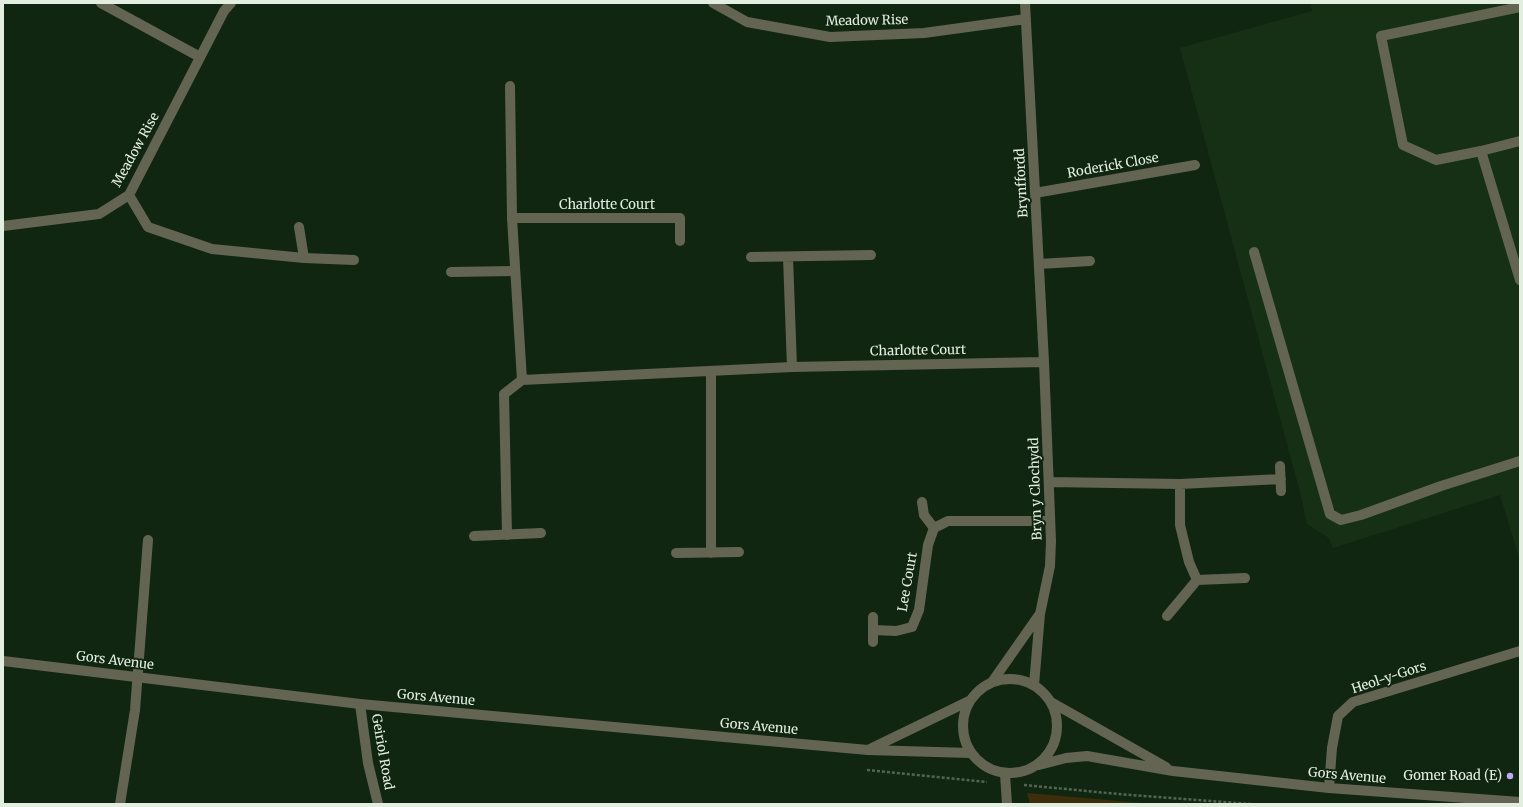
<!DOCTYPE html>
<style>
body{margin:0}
#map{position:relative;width:1523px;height:807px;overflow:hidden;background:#112611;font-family:Merriweather,serif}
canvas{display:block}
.frame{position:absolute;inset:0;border:4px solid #e1eee0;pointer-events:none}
</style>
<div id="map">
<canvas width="1523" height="807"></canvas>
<div class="frame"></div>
</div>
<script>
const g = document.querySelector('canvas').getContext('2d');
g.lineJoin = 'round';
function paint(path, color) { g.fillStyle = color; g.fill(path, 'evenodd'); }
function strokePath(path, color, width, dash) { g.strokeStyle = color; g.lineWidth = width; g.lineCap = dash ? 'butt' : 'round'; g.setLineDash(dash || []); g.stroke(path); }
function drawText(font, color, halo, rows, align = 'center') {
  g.font = font + ' Merriweather,serif'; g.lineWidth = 4; g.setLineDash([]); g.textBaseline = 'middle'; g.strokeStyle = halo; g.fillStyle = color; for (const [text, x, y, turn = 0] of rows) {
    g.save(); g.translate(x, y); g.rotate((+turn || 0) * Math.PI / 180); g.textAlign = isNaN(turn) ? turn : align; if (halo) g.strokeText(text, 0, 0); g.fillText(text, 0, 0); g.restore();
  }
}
paint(new Path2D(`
 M1311,3H1520V560L1500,495L1333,548L1329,538L1307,524L1299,488L1180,48L1312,11Z`), '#163016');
paint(new Path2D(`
 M1027,793L1154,804H1030Z`), '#3d2d0b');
strokePath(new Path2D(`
 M867,770L987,782
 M1024,785L1118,794L1251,804`), '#526552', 2.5, [3, 2]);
strokePath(new Path2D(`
 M1520,7L1381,36L1403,145L1436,160L1481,151L1520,141
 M510,86L512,218H680V241
 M1481,151L1520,280
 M1254,252L1330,514L1341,520L1361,515L1441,486L1520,461
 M751,257L871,255
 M788,257L792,367
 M1039,264L1090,261
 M451,272L515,271
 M922,502L924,515L934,528
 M120,804L135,710L148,540`), '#636552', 10);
strokePath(new Path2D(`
 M101,3L200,57
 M713,3L747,22L830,37L924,33L1026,19
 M1025,3L1044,362L1051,541L1050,566L1040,614L1034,685
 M1035,193L1195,165
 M129,195L148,227L212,249L304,258L354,260
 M512,218L522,380
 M3,226L99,214L129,195L224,11L231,3
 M299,227L304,258
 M711,371V553
 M1280,466L1281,491
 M1049,482L1180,484L1281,479
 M1180,484V525L1189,562L1197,580
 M507,535L504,394L522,380L792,367L1044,362
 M474,536L541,533
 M676,553L739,552
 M1167,616L1197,580L1245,578
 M873,617V642
 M874,630L896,631L912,627L919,610L928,545L934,528L948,521H1049
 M992,682L1039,615
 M360,704L368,763L378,804
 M1005,774L1007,804`), '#636552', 10);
strokePath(new Path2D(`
 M3,661L360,704L868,750L970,753
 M963 726a47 47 0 1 1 94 0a47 47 0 1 1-94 0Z
 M1051,702L1166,767
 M870,749L969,701
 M1039,765L1066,758L1087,756L1173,771L1329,788L1520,802
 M1329,788L1332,748L1338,716L1353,702L1520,651`), '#636552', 10);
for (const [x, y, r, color] of [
 [1510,776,4,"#bda9f5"]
]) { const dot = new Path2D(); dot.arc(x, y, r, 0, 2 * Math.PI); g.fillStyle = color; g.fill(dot); strokePath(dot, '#112611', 1.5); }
drawText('13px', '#e1eee0', '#112611', [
 ["Meadow Rise",867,21,-1],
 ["Meadow Rise",136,150,-61],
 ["Roderick Close",1113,166,-10],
 ["Brynffordd",1022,183,-93],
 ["Charlotte Court",607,205],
 ["Charlotte Court",918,351,-1],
 ["Bryn y Clochydd",1036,489,-92],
 ["Lee Court",908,582,-80],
 ["Gors Avenue",115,661,7],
 ["Heol-y-Gors",1389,678,-18],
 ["Gors Avenue",436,698,5],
 ["Gors Avenue",759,727,5],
 ["Geiriol Road",382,752,80],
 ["Gors Avenue",1347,776,5]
]);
drawText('13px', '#e1eee0', '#112611', [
 ["Gomer Road (E)",1502,776]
], 'right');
</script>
